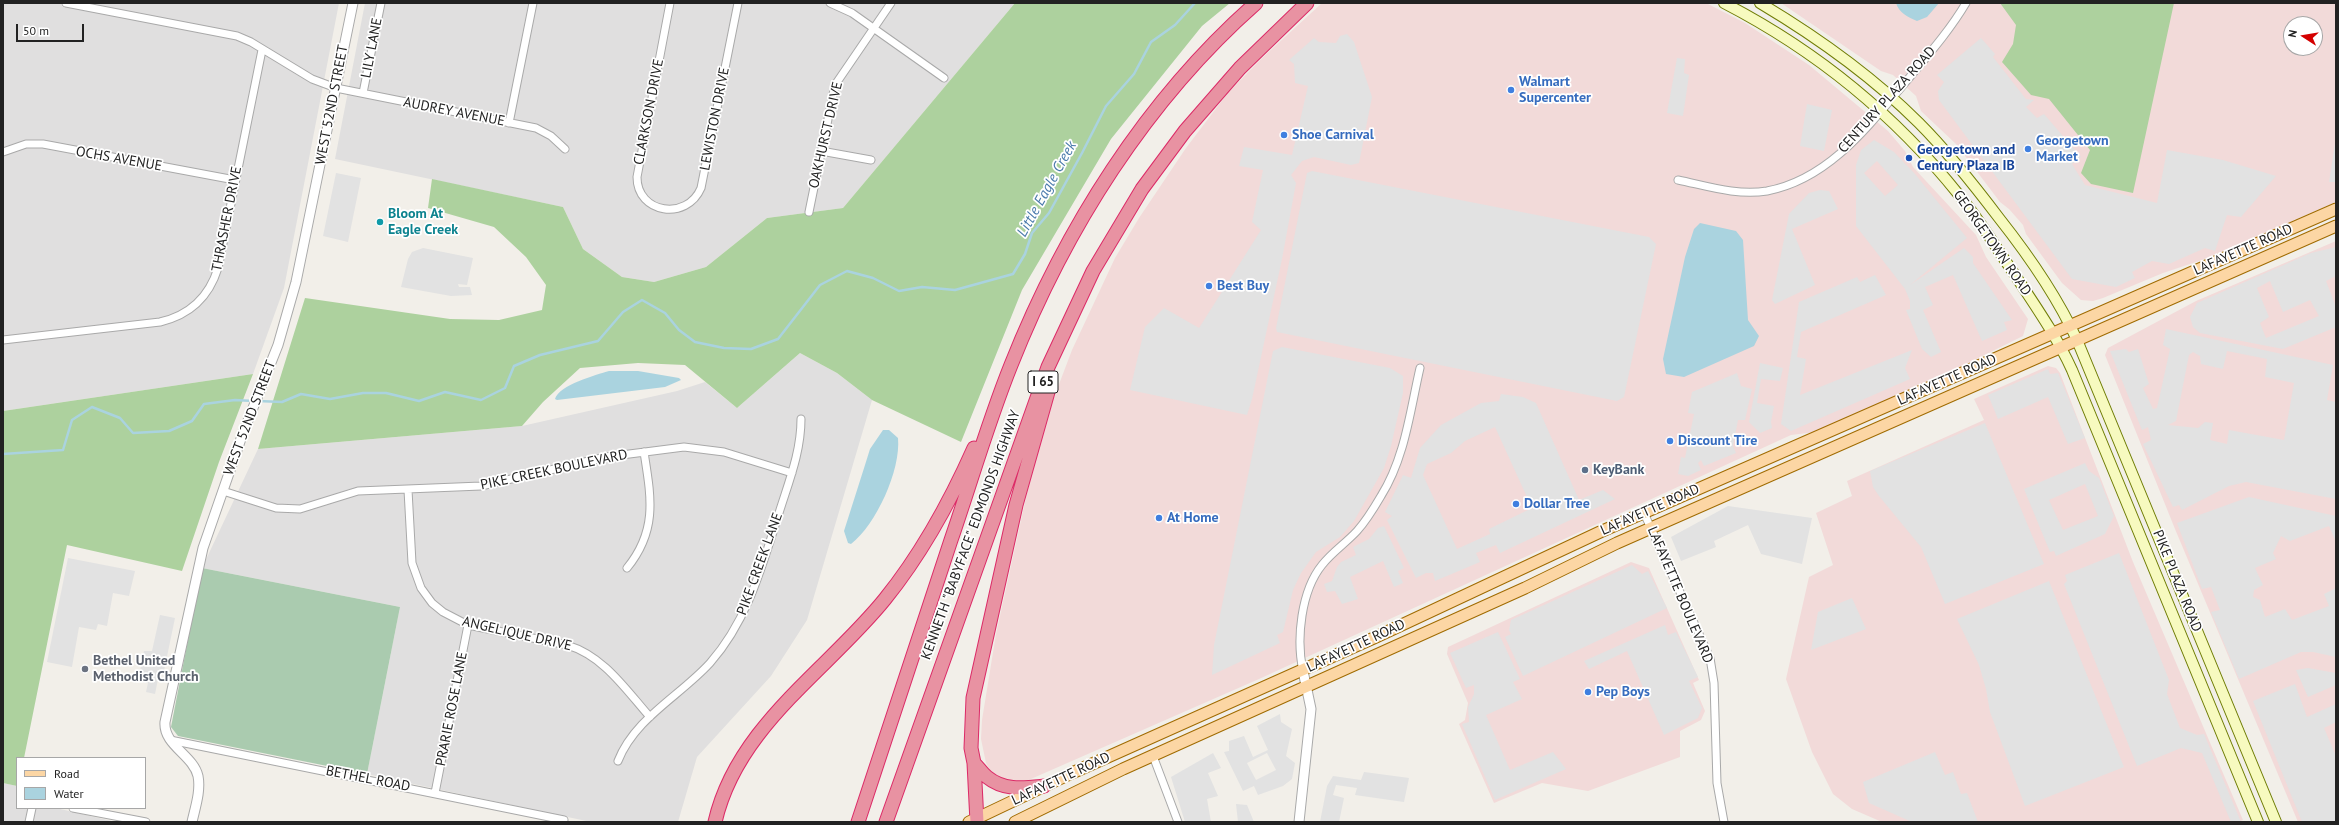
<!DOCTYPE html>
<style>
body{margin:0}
#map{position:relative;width:2339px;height:825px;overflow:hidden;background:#f2efe9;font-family:"PT Sans",sans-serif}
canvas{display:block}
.frame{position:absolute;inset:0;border:4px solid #222;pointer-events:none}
.legend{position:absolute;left:16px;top:757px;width:130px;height:52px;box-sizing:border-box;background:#fff;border:1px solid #a7a7a7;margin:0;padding:5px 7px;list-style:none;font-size:12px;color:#222}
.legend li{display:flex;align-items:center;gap:8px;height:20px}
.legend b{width:20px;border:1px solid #a7a7a7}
.north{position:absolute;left:2283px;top:16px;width:40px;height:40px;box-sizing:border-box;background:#fff;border:1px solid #a7a7a7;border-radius:50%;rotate:282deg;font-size:11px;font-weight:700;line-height:16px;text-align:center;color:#222}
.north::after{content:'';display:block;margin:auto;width:14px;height:18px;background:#d40000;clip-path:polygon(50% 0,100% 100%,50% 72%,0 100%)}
.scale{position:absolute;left:16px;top:24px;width:68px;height:18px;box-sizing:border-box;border:2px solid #222;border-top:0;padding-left:5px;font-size:12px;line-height:14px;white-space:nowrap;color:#222;-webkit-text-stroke:3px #fff;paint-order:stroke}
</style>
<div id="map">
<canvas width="2339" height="825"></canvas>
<div class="frame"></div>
<ul class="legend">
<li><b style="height:5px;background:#fcd6a4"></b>Road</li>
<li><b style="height:11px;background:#aad3df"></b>Water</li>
</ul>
<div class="north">N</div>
<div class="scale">50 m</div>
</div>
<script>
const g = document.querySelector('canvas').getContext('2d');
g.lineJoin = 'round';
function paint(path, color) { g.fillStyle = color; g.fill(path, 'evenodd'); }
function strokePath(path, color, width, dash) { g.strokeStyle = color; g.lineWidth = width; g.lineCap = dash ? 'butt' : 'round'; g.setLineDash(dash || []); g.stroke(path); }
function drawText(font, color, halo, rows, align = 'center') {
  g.font = font + ' "PT Sans",sans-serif'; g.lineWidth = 3.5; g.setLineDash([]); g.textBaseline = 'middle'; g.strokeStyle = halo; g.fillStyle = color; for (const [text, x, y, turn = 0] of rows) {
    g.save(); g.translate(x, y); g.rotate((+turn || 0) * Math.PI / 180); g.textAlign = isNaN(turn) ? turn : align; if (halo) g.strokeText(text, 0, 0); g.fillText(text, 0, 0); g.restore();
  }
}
paint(new Path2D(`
 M3,3H339L284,288L253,374L3,411Z
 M365,3H1015L843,208L767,218L706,267L654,282L622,277L583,249L563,207L335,159Z
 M800,353L837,373L872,400L807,620L771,676L697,757L678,822H591L367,774L400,607L202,568L258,449L522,426L677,391L705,382L737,408Z
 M3,783L17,786V808H56L116,822H3Z`), '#e0dfdf');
paint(new Path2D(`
 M1322,3H1706L1745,23L1809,65L1888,131L1905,151L1913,167L1976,235L1986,257L2028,319L2023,336L1950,372L1815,432L1791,435L1259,679L1024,782L1004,779L991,772L986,763L981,739L982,720L996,634L1036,452L1050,408L1072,350L1115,258L1139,218L1186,148L1227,94L1261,59Z
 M1781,3H2336V202L2205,259L2163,273L2103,298L2093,301L2081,300L2062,283L2026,234L2023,225L2009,209L2000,202L1956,144L1921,111L1916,96L1893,75L1881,71ZM2291,24H2315V48H2291Z
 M2336,241V822H2298L2175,529L2105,355L2108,348L2196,301Z
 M2048,366L2056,368L2060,373L2133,562L2243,820L2238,822H1882L1852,809L1833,794L1812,752L1786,679L1809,577L1833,565L1816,513L1852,496L1847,481L1984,420L1974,399Z
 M1631,562L1649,568L1699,680L1693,683L1705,711L1701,720L1680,731V757L1588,791L1542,783L1494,803L1459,724L1465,720L1468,703L1447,654L1448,647Z`), '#f2dad9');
paint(new Path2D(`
 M1015,3H1230L1202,26L1111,139L1022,290L961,442L872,400L837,373L800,353L737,408L685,365L638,363L580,368L543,402L522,426L258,449L305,298L450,319L499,320L542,310L546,285L526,257L494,227L428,208L432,179L563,207L583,249L622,277L654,282L706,267L767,218L843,208Z
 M2000,3H2174L2133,193L2091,184L2081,173L2090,150L2049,99L2031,95L2002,62L2013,44L2016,25Z
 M253,374L219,462L182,571L67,545L24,758H17V786L3,783V411Z`), '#add19e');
paint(new Path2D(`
 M202,568L400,607L367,774L178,736L171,727Z`), '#aacbaf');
paint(new Path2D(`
 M1347,34L1354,42L1372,97L1359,163L1351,165L1314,157L1302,161L1291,175L1296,183L1282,259L1252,399L1247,415L1130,390L1145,327L1164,308L1199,328L1261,230L1252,222L1263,170L1239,166L1244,147L1292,155L1308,86L1295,83L1294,64L1289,60L1314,38L1319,42L1336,43L1340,36Z
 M1981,38L1995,54L1993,57L2026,99L2034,100L2026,107L2037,118L2044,114L2081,157L2072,164L2085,185L2157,203L2167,150L2223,160L2276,176L2241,217L2227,215L2215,251L2205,248L2169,264L2152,261L2132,272L2135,278L2116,287L2072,279L1939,100L1938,91L1944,82L1937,75Z
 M1677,58L1685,59L1684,73L1689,75L1683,116L1667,113Z
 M1807,104L1832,110L1824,151L1800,146Z
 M2336,137V182H2329Z
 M1874,140L1894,152L1915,174L1967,238L1910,285L1964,248L1973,257V263L2012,320L2004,322L2007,330L1982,341L1953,275L1925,287L1933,305L1923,310L1941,352L1931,357L1922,349L1906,310L1910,309V301L1905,289L1856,226V165L1861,150ZM1877,161L1898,185L1885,196L1864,173Z
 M1312,171L1649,237L1656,244L1624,397L1617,401L1277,332L1276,328L1307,173Z
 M336,173L361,178L348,242L323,236Z
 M1820,190L1829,191L1838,209L1792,229L1815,285L1775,304L1772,300L1789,214L1809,193Z
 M2336,247V276L2326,281L2336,307V327L2283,349L2200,333L2193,327L2190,317L2197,303L2311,253ZM2270,281L2283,312L2310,300L2319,316L2266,338L2260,323L2269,317L2257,288Z
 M423,248L473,258L467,285L458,284L459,287H470L472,295L451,296L401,287L408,259L412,252Z
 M1875,275L1886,295L1801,332L1797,357L1806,359L1800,395L1912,350L1905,368L1910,379L1791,431L1781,424L1799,302L1857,277L1860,282Z
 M2166,329L2333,365L2327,400L2336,402V499L2246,482L2229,486L2182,510L2179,505L2173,507L2143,444L2151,440L2148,427L2142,430L2110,351L2126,349L2129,352L2138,349L2149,384L2143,388L2153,409L2157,408L2170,349L2163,345ZM2193,352L2200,356L2201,364L2223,369L2227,351L2267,359L2265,377L2294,383L2284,440L2229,430L2227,444L2210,440L2213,423L2205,422L2198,428L2168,425L2176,421L2189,355Z
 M1282,347L1390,368L1403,376V393L1391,446L1384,468L1354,521L1340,537L1316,552L1301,573L1293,590L1283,632L1277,635L1280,643L1212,675L1214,645L1273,351Z
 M1760,363L1783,368L1780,381L1761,379L1757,403L1774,406L1771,422L1772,428L1760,433L1749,422Z
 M2048,369L2050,374L2058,373L2085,438L2068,444L2048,397L1998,419L1988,395Z
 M1737,373L1741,386L1752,389L1745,420H1738L1733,446L1736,453L1704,466L1701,460L1698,463L1701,470L1688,476L1678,474L1681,457L1685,458L1694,414L1688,413L1692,392Z
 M1501,394L1523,397L1536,403L1579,500L1603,490L1615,499L1500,553L1496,545L1476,553L1480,562L1435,581L1433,573H1426L1416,578L1387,520L1392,516L1385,512L1403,475L1411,478L1420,448L1441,425L1481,403L1499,401ZM1495,427L1532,508L1489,529L1490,534L1457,549L1423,475L1427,464L1451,453L1465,441Z
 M1985,423L2044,564L1945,604L1921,547L1879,496L1873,487L1870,471Z
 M2085,463L2089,471L2099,478L2114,516L2105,534L2056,556L2054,551L2050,552L2024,489ZM2085,484L2098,516L2063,530L2049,500Z
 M2249,497L2336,516V542L2329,526L2290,541L2281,536L2273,553L2276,559L2255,568L2263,585L2254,590L2253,597L2260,600L2265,617L2285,609L2292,620L2329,606L2324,594L2336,588V657L2313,652H2301L2239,679L2211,612L2220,610L2211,587L2202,589L2177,523Z
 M1728,506L1812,518L1802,564L1761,554L1748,525L1714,541L1716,547L1681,561L1671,537Z
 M1384,526L1404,568L1398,571L1403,583L1394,587L1383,561L1350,577L1358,599L1342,604L1335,591L1327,592L1324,584L1332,581L1337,567L1341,562L1356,555L1353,547L1369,539L1378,528Z
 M2119,553L2169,680L2167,694L2180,728L2197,735L2204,734L2241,822H2231L2202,753L2181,748L2137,766L2064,584L2067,581L2065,575Z
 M68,558L135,571L129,596L113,593L107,626L98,624L96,630L79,627L72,667L47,662Z
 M1632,565L1642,574L1648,571L1667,608L1523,676L1505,637L1511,634L1509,630L1511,620Z
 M2049,581L2124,767L2025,806L1990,712L1986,689L1979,665L1957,619Z
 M1852,598L1866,629L1811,650L1818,612Z
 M160,615L175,618L164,671L157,670L159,674L155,694L146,692L148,683L138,681L144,651H152Z
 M1665,625L1668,635L1676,632L1698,677L1689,681L1702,708L1698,718L1664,735L1627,651L1589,669L1584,661Z
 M1498,632L1520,679L1513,682L1522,699L1486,715L1510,770L1553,752L1566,769L1495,800L1462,724L1469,722L1468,707L1474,694V685L1466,688L1450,653Z
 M2308,668L2336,673V685L2308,697L2296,670Z
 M2295,684L2307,717L2336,704V722L2324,728L2336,756V822H2302L2253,701Z
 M1280,714L1281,722L1292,729L1286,756L1295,763L1292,779L1283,786L1258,795L1254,786L1243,791L1224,752L1229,751V741L1244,736L1253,757L1268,750L1257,726ZM1267,753L1276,770L1256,780L1247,763Z
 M1935,752L1945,775L1953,772L1961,794L1967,793L1978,822H1912L1869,803L1863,782Z
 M1213,753L1221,768L1208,773L1218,796L1207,799L1211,822H1185L1171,777Z
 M1364,772L1409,778L1404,802L1355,795L1357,788L1336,785L1333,795L1344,798L1339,822H1320L1327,786L1333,776L1361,780Z
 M1236,804L1247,805L1254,822H1238Z`), '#e2e2e2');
paint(new Path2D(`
 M1896,3H1939L1927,17L1917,21C1908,17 1899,13 1896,3Z
 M1700,223L1736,231L1743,240L1748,320L1759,336L1754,346L1684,377L1666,374L1663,359L1685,257L1694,229Z
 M609,371H638L679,378L681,380L665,387L557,400L555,399C559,385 596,375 609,371Z
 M883,430H889L898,438C901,470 876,525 851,544L848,543L844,531L865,465L870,449Z`), '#aad3df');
strokePath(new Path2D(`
 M258,401L282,402L301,394L330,399L363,393H386L419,401L445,392L481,400L505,388L514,366L540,355L598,341L623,312L642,300L665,313L679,330L695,342L724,348L751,349L778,339L820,285L847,271L873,278L899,291L922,287L955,290L1013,274L1025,254L1032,233L1049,213L1082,153L1106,106L1134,74L1151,42L1175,25L1195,3
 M3,454L63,450L72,420L92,407L120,418L133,433L169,431L192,421L204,404L235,400L253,401`), '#aad3df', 2.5);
const minor = new Path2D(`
 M66,3L237,36L251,42L312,79L336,88L536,128L551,136L565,149
 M670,3L637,177C637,214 687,221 701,188L738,3
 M830,3L852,13L944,78
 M363,93L381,3
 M509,123L533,3
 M821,151L871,160
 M3,152L26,144H43L235,180
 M1678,180C1707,186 1737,196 1767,191C1830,179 1870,124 1909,78C1929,54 1950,30 1966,3
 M809,212L835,85L891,3
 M3,340L160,322C190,315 209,297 218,268L262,50
 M408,490L412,563L421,588L432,603L443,612L468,625L567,645C604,656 626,690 650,717
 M223,491L276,508L300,509L358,491L481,486L606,457L684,447L724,452L792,473
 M1644,513L1710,658L1714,683L1717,783L1724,822
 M627,568C658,530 651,497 644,452
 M1303,671C1296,639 1301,591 1322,565C1332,552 1346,543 1357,531C1366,521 1374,508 1381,496C1405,458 1410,411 1420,368
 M170,740L564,820
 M1153,756L1178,822
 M618,761C635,718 680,696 710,663C748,620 762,566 779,513C789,481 801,452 801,419
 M435,793L468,625
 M73,808L146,822
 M29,822L32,808`);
const tertiary = new Path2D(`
 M192,822C195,808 201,791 198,776C193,755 163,745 165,722L203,548L243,433L278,345L296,282L353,3
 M1299,822L1311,709L1303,671`);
const secondary = new Path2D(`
 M1724,3C1815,50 1895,115 1959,195C1979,219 1995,246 2013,272C2034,304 2056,335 2072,370L2258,822
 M1760,3C1817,37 1872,76 1919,123C1948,152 1974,185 1999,218C2029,256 2057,296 2077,340L2276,822`);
const primary = new Path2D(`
 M969,822L1072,773L1376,637L1600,532L2336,209
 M1015,822L1123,769L1525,588L1617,543L2336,226`);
const motorway = new Path2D(`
 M974,763C979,768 982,773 987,777C1004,791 1024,788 1044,786
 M715,822C737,726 827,671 885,599C923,552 950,502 974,448
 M858,822C889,728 920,634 951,540C971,482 988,422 1011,365C1065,229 1146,100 1256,3
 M886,822L1048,367L1093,271L1142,189L1185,131L1240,68L1307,3
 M977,822L974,763L971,748L973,698L1016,505L1048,392`);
strokePath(minor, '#a9a9a9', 9);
strokePath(tertiary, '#a9a9a9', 11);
strokePath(secondary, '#707d05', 12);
strokePath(primary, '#a06b00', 13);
strokePath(motorway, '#dc2a67', 15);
strokePath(minor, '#fff', 7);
strokePath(tertiary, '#fff', 9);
strokePath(secondary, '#f7fabf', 10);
strokePath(primary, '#fcd6a4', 11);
strokePath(motorway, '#e892a2', 13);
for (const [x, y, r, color] of [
 [1511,90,4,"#3f7fe0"],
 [1284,135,4,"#3f7fe0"],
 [2028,149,4,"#3f7fe0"],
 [1909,158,4,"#1a4fb4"],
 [380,222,4,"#0f9aa8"],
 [1209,286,4,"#3f7fe0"],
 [1670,441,4,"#3f7fe0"],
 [1585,470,4,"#5c6f8a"],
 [1516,504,4,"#3f7fe0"],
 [1159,518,4,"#3f7fe0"],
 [85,669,4,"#6b7280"],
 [1588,692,4,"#3f7fe0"]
]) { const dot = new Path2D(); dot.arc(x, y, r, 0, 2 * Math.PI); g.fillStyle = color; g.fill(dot); strokePath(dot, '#fff', 1.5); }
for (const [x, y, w] of [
 [1043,382,30]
]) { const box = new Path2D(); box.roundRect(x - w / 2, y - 11, w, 22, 3); g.fillStyle = '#fff'; g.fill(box); strokePath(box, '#222', 1); }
drawText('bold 13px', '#222', null, [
 ["I 65",1043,382]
]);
drawText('14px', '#222', '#fff', [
 ["LILY LANE",372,48,-79],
 ["CENTURY PLAZA ROAD",1887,100,-48],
 ["WEST 52ND STREET",332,105,-79],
 ["AUDREY AVENUE",454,112,11],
 ["CLARKSON DRIVE",649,112,-79],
 ["LEWISTON DRIVE",715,119,-79],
 ["OAKHURST DRIVE",826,135,-77],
 ["OCHS AVENUE",119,159,10],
 ["THRASHER DRIVE",227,219,-79],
 ["GEORGETOWN ROAD",1992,243,55],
 ["LAFAYETTE ROAD",2243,250,-24],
 ["LAFAYETTE ROAD",1947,380,-24],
 ["WEST 52ND STREET",250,418,-69],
 ["PIKE CREEK BOULEVARD",554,470,-12],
 ["LAFAYETTE ROAD",1650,510,-24],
 ["KENNETH \"BABYFACE\" EDMONDS HIGHWAY",971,535,-70],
 ["PIKE CREEK LANE",760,564,-70],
 ["PIKE PLAZA ROAD",2177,581,68],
 ["LAFAYETTE BOULEVARD",1680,595,67],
 ["ANGELIQUE DRIVE",517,634,13],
 ["LAFAYETTE ROAD",1356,646,-25],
 ["PRARIE ROSE LANE",452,709,-79],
 ["BETHEL ROAD",368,779,11],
 ["LAFAYETTE ROAD",1061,779,-25]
]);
drawText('bold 14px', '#366cbe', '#fff', [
 ["Walmart",1519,82],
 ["Supercenter",1519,98],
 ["Shoe Carnival",1292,135],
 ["Georgetown",2036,141],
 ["Market",2036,157],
 ["Best Buy",1217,286],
 ["Discount Tire",1678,441],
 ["Dollar Tree",1524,504],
 ["At Home",1167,518],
 ["Pep Boys",1596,692]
], 'left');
drawText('bold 14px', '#164399', '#fff', [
 ["Georgetown and",1917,150],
 ["Century Plaza IB",1917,166]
], 'left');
drawText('bold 14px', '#0d838f', '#fff', [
 ["Bloom At",388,214],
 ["Eagle Creek",388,230]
], 'left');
drawText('bold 14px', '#4e5e75', '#fff', [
 ["KeyBank",1593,470]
], 'left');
drawText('bold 14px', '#5b616d', '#fff', [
 ["Bethel United",93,661],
 ["Methodist Church",93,677]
], 'left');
drawText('italic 15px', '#4a7aab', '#fff', [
 ["Little Eagle Creek",1047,189,-61]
]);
</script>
